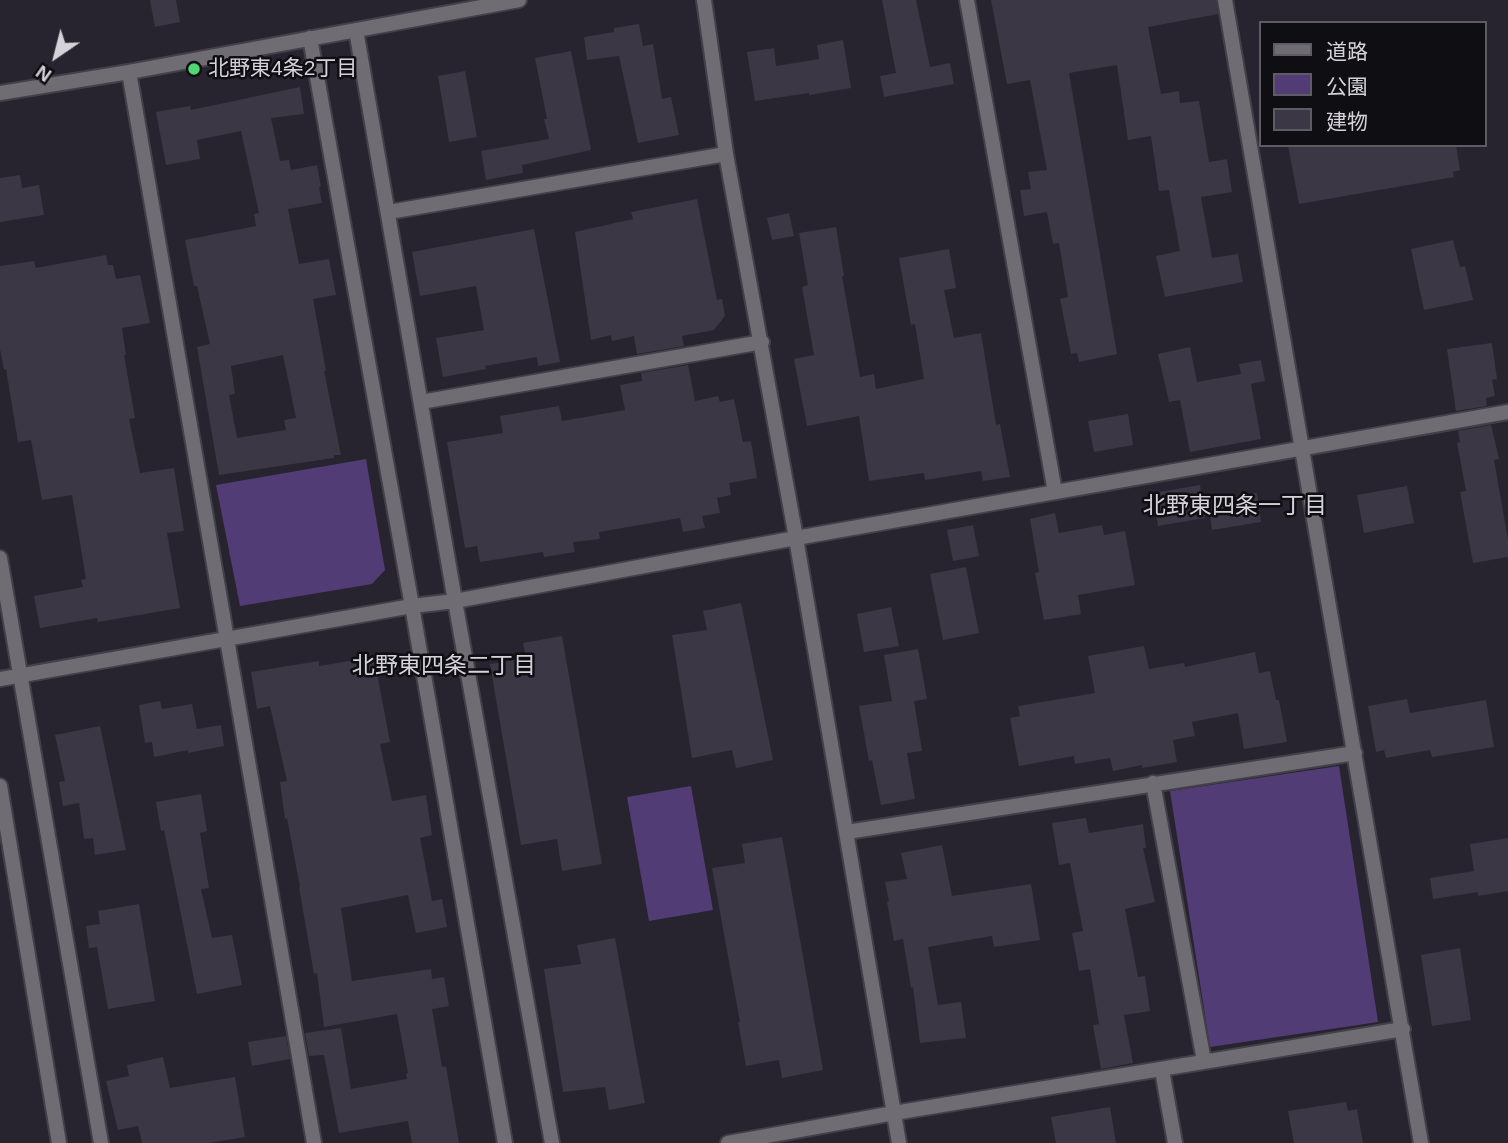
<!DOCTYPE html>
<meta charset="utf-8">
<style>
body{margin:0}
#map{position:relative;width:1508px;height:1143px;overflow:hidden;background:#27242f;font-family:Helvetica,"Noto Sans JP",sans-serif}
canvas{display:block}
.legend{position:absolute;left:1259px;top:21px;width:228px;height:126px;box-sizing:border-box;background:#0f0e13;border:2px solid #5e5c63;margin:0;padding:9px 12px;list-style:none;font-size:21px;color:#d5d2da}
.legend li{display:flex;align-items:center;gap:14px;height:35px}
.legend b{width:35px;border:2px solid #5e5c63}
.north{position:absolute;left:21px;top:21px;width:70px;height:70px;-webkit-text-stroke:5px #0f0e13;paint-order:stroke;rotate:215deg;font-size:19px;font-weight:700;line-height:28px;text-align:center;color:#d5d2da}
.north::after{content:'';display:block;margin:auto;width:24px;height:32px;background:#d5d2da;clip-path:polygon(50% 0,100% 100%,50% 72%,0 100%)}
</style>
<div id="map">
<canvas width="1508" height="1143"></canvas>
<ul class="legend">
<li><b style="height:9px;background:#6f6d73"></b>道路</li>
<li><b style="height:19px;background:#513c75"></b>公園</li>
<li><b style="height:19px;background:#3b3744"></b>建物</li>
</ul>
<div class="north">N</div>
</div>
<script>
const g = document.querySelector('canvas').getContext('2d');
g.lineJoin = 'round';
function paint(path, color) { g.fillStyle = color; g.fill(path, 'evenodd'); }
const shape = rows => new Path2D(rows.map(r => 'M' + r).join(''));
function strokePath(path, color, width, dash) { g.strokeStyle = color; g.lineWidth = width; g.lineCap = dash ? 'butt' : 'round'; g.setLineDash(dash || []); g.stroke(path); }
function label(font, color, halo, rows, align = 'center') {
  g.font = font + ' Helvetica,"Noto Sans JP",sans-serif'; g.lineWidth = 5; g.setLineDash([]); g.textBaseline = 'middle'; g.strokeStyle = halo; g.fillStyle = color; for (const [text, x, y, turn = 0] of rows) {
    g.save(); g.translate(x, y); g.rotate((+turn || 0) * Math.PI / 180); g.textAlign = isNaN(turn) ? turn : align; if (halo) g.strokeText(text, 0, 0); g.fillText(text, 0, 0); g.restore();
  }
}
paint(shape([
 [366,459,385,570,372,584,240,606,216,485],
 [1339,766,1378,1022,1210,1047,1170,791],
 [691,786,713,910,649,921,627,797]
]), '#513c75');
paint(shape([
 [150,0,176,0,180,22,155,27],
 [882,0,916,0,930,67,950,63,954,84,884,97,880,76,896,73],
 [991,0,1216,0,1218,14,1148,27,1161,94,1179,91,1180,103,1199,101,1209,162,1227,159,1232,192,1201,197,1212,258,1238,254,1243,282,1165,297,1156,256,1180,251,1169,190,1159,191,1151,136,1128,140,1117,65,1069,73,1117,354,1079,362,1077,353,1071,354,1060,299,1068,297,1059,243,1053,244,1047,212,1024,216,1020,190,1031,189,1028,172,1047,170,1030,80,1007,84],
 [639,24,643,46,653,44,662,99,671,97,679,135,638,143,619,56,587,60,584,37,614,32,614,28],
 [843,40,851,88,809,95,809,93,755,101,747,52,774,48,776,66,819,59,817,45],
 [571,51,591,150,522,165,523,173,486,180,481,151,549,139,544,119,547,119,535,58],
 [465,71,477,137,449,142,438,76],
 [300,87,304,114,271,118,280,161,289,160,291,170,317,165,321,187,319,187,322,203,288,209,299,264,329,259,336,295,313,299,326,371,324,371,341,455,334,455,334,458,219,475,197,347,210,344,197,286,194,286,185,240,256,226,254,214,259,213,241,131,197,140,200,159,166,165,156,112,190,106,191,110],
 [283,355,296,418,284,420,286,430,237,438,229,395,235,394,231,366],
 [1288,145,1456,145,1460,170,1453,172,1454,177,1299,204],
 [20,175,22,188,39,185,44,215,0,222,0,178],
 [697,199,717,300,722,299,725,316,714,330,682,336,684,346,637,354,634,336,612,341,611,335,591,340,575,232,633,219,631,212],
 [789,213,794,236,772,240,767,218],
 [836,227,844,276,842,276,860,377,874,374,876,389,924,379,915,324,911,325,899,258,949,249,956,288,944,290,954,338,981,333,996,425,1000,424,1010,477,983,481,981,471,925,480,924,473,869,481,859,416,807,426,794,359,814,355,802,287,808,285,799,233],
 [534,229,560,362,538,366,537,357,485,366,486,369,443,377,436,338,484,330,476,286,420,296,412,252],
 [1453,240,1460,267,1465,266,1473,300,1424,310,1411,249],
 [106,255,108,265,113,265,116,279,140,275,150,323,122,328,126,355,124,355,135,418,129,419,140,473,174,468,184,531,167,533,180,608,98,622,97,618,40,628,34,596,83,587,81,580,86,579,72,495,42,500,31,440,18,442,6,369,4,370,0,349,0,266,34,261,36,268],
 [1492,343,1497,379,1492,380,1495,396,1486,398,1487,406,1456,411,1447,349],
 [1190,347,1197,382,1241,374,1239,364,1261,360,1265,381,1251,384,1261,439,1190,452,1180,400,1169,402,1158,354],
 [688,365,695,401,718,396,720,402,734,399,743,442,751,441,757,478,729,483,731,495,717,498,720,513,702,516,705,528,683,532,680,518,599,532,600,539,573,542,575,552,544,557,543,552,480,562,477,546,465,548,447,442,503,433,500,416,559,406,562,421,625,410,620,385,642,381,641,373],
 [1128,414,1133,445,1094,452,1088,421],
 [1491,425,1499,459,1494,460,1508,539,1508,557,1473,563,1460,492,1466,491,1457,443,1460,442,1458,431],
 [1200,485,1205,518,1158,526,1153,493],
 [1407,486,1414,523,1364,533,1357,495],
 [1257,493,1261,522,1212,530,1208,500],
 [1055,513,1059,533,1102,525,1104,535,1125,531,1135,585,1078,595,1081,614,1044,620,1035,573,1039,572,1030,519],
 [973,525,979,556,953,561,947,530],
 [966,567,979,633,943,640,930,574],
 [741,603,773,760,736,768,732,750,692,758,672,635,707,630,703,611],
 [891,607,899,646,864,652,857,614],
 [562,636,602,864,562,871,557,839,521,845,490,664,526,658,523,643],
 [1144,646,1149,669,1184,663,1185,667,1255,652,1259,673,1270,671,1276,700,1279,700,1287,742,1244,749,1238,713,1192,722,1195,736,1173,740,1177,762,1142,768,1142,765,1113,771,1110,758,1075,764,1074,756,1019,766,1010,718,1020,716,1018,706,1095,693,1088,656],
 [918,649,927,699,914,701,922,751,907,753,915,799,881,805,872,760,869,761,859,706,892,701,884,655],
 [374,657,390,742,380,744,392,801,426,795,432,835,420,838,432,901,442,899,447,927,416,933,408,895,341,908,352,981,431,969,432,979,444,977,449,1006,432,1009,442,1067,446,1066,459,1143,412,1143,408,1121,339,1133,324,1055,309,1056,305,1033,341,1028,351,1089,407,1079,406,1074,408,1073,397,1014,324,1027,317,973,314,974,299,887,300,887,287,818,285,819,280,782,287,781,270,706,257,709,251,672,319,661,319,666],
 [1407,699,1410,713,1486,700,1494,747,1432,757,1430,750,1386,758,1384,750,1376,752,1368,706],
 [160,701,162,709,192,704,197,729,221,725,224,746,188,753,188,750,154,757,152,742,145,743,139,705],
 [100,726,126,850,95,855,93,838,84,839,79,803,63,806,59,782,65,781,55,735],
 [201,794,207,831,200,833,209,888,201,889,212,938,232,935,242,985,197,994,164,830,161,831,156,802],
 [1086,818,1089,833,1143,824,1146,848,1143,848,1155,902,1125,909,1138,977,1145,976,1150,1011,1124,1015,1133,1063,1101,1069,1093,1025,1099,1024,1090,969,1079,971,1072,933,1083,931,1070,863,1059,865,1052,823],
 [782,837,823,1070,782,1078,779,1060,746,1066,738,1022,740,1022,712,868,745,863,742,844],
 [1508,838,1508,891,1478,896,1478,892,1433,899,1430,878,1474,871,1470,844],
 [942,845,952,896,1031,884,1040,940,994,947,992,936,928,947,938,1005,961,1002,966,1038,920,1043,913,987,911,988,903,939,894,941,887,902,889,901,885,882,907,879,901,853],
 [139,904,155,1001,108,1009,97,947,89,948,86,926,100,924,98,911],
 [615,938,645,1103,609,1110,605,1087,563,1092,544,969,581,964,577,945],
 [1460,948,1471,1020,1432,1026,1421,955],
 [286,1036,290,1059,252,1066,248,1042],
 [163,1057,170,1088,235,1077,245,1137,209,1143,142,1143,138,1126,118,1130,106,1081,129,1076,127,1065],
 [1346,1102,1348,1111,1357,1109,1363,1143,1294,1143,1288,1111],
 [1110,1107,1116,1143,1056,1143,1051,1117]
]), '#3b3744');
const street = shape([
 [704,0,726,154,796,538,899,1143],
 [967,0,1055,492],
 [1225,0,1421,1143],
 [356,30,455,601,552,1143],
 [310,38,412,606,505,1143],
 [129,72,314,1143],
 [0,93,129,72,519,0],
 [389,212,726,154],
 [421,402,762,342],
 [0,558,101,1143],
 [0,679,412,606,455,601,796,538,1508,412],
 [1153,783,1204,1061],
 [0,786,59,1143],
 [847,832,1355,753],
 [1162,1070,1175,1143],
 [728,1143,894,1113,1403,1029]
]);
strokePath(street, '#43404a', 18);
strokePath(street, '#6f6d73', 14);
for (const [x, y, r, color] of [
 [194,69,7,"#4fd675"]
]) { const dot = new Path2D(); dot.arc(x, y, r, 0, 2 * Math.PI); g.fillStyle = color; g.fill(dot); strokePath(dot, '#0f0e13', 2.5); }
label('21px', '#d5d2da', '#0f0e13', [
 ["北野東4条2丁目",208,69]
], 'left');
label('23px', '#d5d2da', '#0f0e13', [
 ["北野東四条一丁目",1235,507],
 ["北野東四条二丁目",444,667]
]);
</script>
